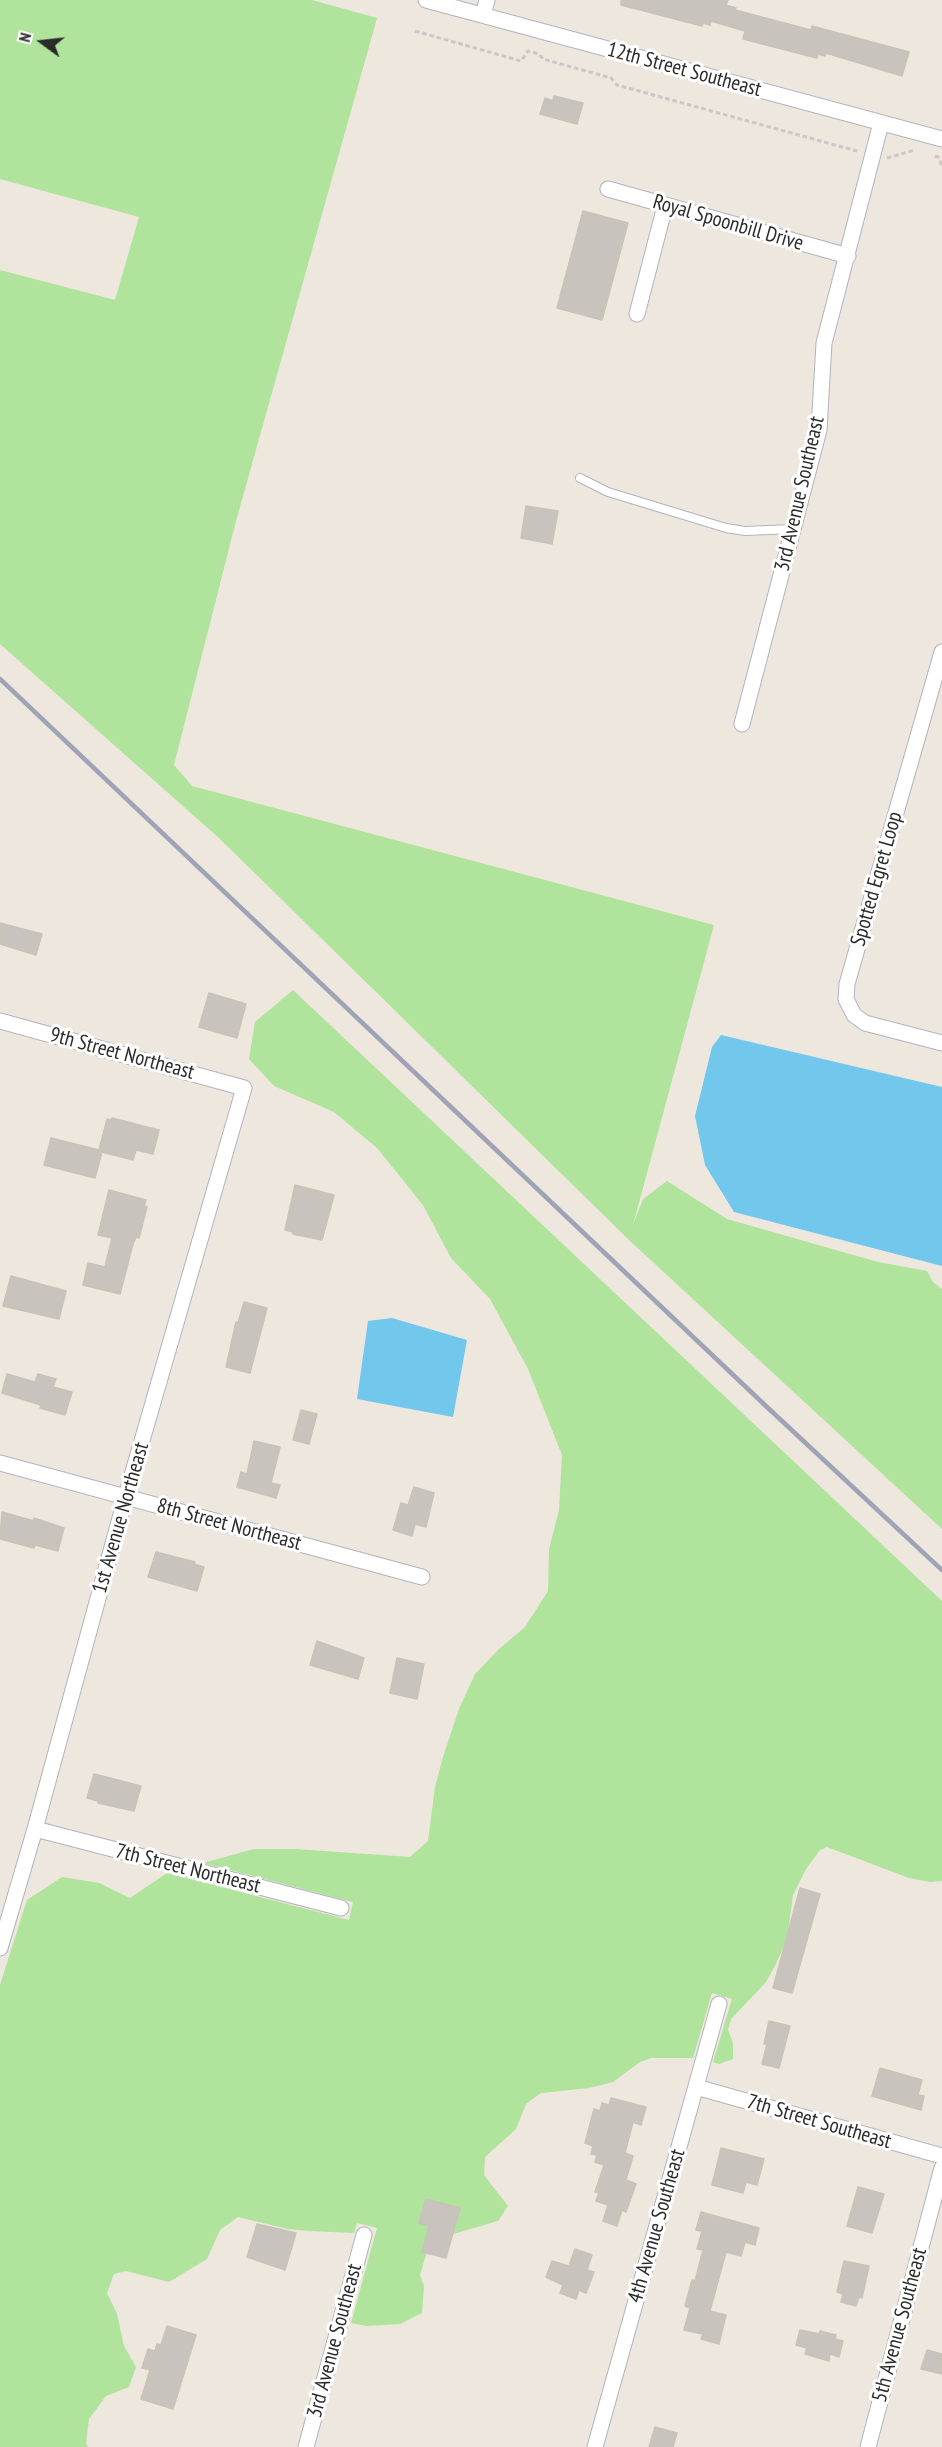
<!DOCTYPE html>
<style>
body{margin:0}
#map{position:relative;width:942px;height:2447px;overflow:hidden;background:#ede7de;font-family:"PT Sans Narrow",sans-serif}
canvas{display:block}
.north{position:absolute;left:12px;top:12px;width:60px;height:60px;-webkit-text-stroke:4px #fff;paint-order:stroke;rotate:285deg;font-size:16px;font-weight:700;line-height:24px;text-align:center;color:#2b2b2b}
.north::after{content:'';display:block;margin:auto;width:21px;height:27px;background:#2b2b2b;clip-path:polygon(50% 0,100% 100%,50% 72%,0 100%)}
</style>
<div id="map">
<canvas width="942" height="2447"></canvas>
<div class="north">N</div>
</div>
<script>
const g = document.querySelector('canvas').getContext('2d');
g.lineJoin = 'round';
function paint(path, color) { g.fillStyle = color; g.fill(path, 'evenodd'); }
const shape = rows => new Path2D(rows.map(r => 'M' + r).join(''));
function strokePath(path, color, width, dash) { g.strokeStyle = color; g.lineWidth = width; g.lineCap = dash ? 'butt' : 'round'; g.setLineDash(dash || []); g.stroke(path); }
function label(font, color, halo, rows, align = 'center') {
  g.font = font + ' "PT Sans Narrow",sans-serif'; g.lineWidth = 6; g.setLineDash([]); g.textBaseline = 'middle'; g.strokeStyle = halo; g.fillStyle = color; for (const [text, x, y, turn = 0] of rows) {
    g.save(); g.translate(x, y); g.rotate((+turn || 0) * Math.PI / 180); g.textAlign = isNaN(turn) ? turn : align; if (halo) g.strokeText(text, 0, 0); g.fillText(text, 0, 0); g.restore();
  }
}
paint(shape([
 [0,0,312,0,377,18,236,521,174,765,192,786,714,925,633,1225,643,1199,667,1181,727,1219,878,1262,927,1271,933,1282,942,1289,942,1529,629,1240,219,838,0,644,0,270,115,300,139,217,0,179],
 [293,990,942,1601,942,1881,930,1882,909,1878,827,1847,820,1850,806,1869,793,1895,787,1939,775,1966,766,1982,731,2019,728,2030,733,2043,733,2059,719,2064,713,2062,732,1999,712,1993,693,2058,651,2058,640,2062,613,2082,589,2088,541,2093,526,2104,516,2129,485,2157,484,2175,508,2206,498,2221,443,2237,428,2248,420,2275,424,2286,422,2313,400,2324,366,2326,351,2323,377,2228,357,2223,354,2233,309,2231,288,2229,238,2217,220,2230,207,2259,169,2282,126,2271,114,2274,107,2293,117,2314,124,2346,136,2367,129,2387,106,2396,89,2419,86,2443,88,2447,0,2447,0,1985,27,1900,62,1877,99,1883,130,1898,167,1873,349,1920,353,1902,203,1863,254,1849,296,1849,410,1857,428,1841,435,1787,443,1757,459,1709,475,1674,499,1649,525,1627,548,1591,549,1549,559,1510,562,1455,528,1369,490,1299,451,1258,423,1205,377,1148,334,1112,274,1086,249,1059,255,1022]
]), '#b0e39b');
paint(shape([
 [721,1035,942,1087,942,1266,734,1212,705,1165,695,1116,712,1047],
 [392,1318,467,1340,453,1417,357,1399,368,1321]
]), '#72c7ed');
const building = shape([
 [621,0,728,0,726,5,736,8,735,10,811,30,812,26,909,52,902,76,826,53,825,56,818,54,817,58,743,39,745,31,711,21,710,25,703,23,702,26,621,5,621,0],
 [554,96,583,103,577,124,540,114,545,98,553,101,554,96],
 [583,211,628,223,602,320,557,308,583,211],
 [526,506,558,511,552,544,521,538,526,506],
 [0,923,42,934,36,955,0,944,0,923],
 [209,993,246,1004,237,1038,199,1027,209,993],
 [112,1118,159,1130,153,1154,136,1150,133,1160,102,1152,95,1178,44,1165,51,1138,99,1150,107,1119,111,1120,112,1118],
 [295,1185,334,1195,322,1240,293,1234,293,1232,285,1230,295,1185],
 [109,1190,146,1200,144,1206,147,1207,139,1238,136,1237,133,1244,120,1294,83,1285,88,1263,105,1267,112,1238,98,1235,109,1190],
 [11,1276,66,1291,59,1319,3,1306,11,1276],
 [244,1302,267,1308,250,1373,226,1367,236,1322,238,1323,244,1302],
 [7,1374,35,1382,38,1374,56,1379,53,1387,72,1392,65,1415,40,1408,41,1405,2,1393,7,1374],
 [301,1410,317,1414,309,1444,293,1440,301,1410],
 [254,1441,280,1447,271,1483,280,1485,276,1498,237,1487,241,1472,247,1474,254,1441],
 [414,1487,434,1493,426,1527,415,1524,412,1536,393,1530,401,1503,408,1505,414,1487],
 [2,1512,34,1521,34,1518,64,1528,58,1551,35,1545,34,1548,0,1539,2,1512],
 [156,1552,195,1562,194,1564,204,1567,197,1591,148,1577,156,1552],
 [317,1641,364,1658,358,1679,310,1665,317,1641],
 [397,1658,424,1664,417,1699,390,1693,397,1658],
 [94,1774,141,1786,134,1811,98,1803,98,1801,87,1798,94,1774],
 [800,1888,820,1894,792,1993,773,1988,800,1888],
 [769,2021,790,2026,779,2068,762,2064,767,2044,764,2044,769,2021],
 [880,2068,922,2080,918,2095,924,2096,921,2110,872,2096,880,2068],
 [611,2098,646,2107,641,2125,633,2122,625,2153,633,2156,626,2180,636,2184,626,2212,622,2210,617,2226,603,2221,608,2205,596,2201,599,2193,595,2192,604,2165,595,2162,597,2155,591,2154,593,2146,585,2143,594,2109,600,2111,602,2103,609,2105,611,2098],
 [721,2148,764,2159,757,2185,746,2182,743,2193,712,2185,721,2148],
 [858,2187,884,2194,872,2233,847,2226,858,2187],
 [426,2199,460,2208,446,2258,422,2252,429,2226,419,2223,426,2199],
 [701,2212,759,2228,755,2245,745,2242,741,2256,726,2252,710,2311,726,2315,719,2344,701,2339,703,2334,684,2330,690,2308,685,2306,692,2280,695,2281,703,2250,697,2249,702,2231,696,2230,701,2212],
 [257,2224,296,2233,285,2270,247,2257,257,2224],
 [575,2249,592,2255,587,2270,594,2272,586,2293,579,2290,576,2299,560,2293,563,2285,546,2277,552,2261,569,2266,575,2249],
 [844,2261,869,2266,862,2298,859,2297,856,2306,841,2302,843,2294,837,2292,844,2261],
 [167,2326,196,2335,173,2409,141,2399,150,2370,142,2368,148,2349,155,2351,157,2344,161,2345,167,2326],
 [800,2330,819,2334,820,2331,836,2335,835,2339,843,2341,839,2357,830,2354,829,2361,805,2354,807,2348,796,2345,800,2330],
 [927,2350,942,2354,942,2374,921,2369,927,2350],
 [655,2427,677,2433,673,2447,649,2447,655,2427]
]);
paint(building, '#c8c4bd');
strokePath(building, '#c8c3b7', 1.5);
const lane = shape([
 [580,478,608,492,726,528,745,531,793,529]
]);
const street = shape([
 [426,0,942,139],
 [483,15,487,0],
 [608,189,848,256],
 [637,314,665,206],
 [942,652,847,984,846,999,854,1015,865,1023,942,1043],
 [742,724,819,430,824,343,881,123],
 [0,1021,244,1088,126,1496,35,1829,0,1948],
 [0,1463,422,1577],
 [35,1829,341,1908],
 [696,2087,942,2156],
 [306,2447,364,2235],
 [595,2447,719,2004],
 [868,2447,942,2168]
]);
strokePath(lane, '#b1b3bf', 10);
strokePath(street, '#b1b3bf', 17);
strokePath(shape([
 [415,31,521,61,528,51,539,54,543,59,611,78,617,85,857,151],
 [935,156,938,157,942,166],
 [887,158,915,150]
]), '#c8c8c8', 3, [4.5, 3]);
strokePath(lane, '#fff', 8);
strokePath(street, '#fff', 15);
strokePath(shape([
 [0,679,768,1408,942,1570]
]), '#a0a2b5', 4.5);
label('21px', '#2b2b2b', '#fff', [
 ["12th Street Southeast",684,70,15],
 ["Royal Spoonbill Drive",728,223,16],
 ["3rd Avenue Southeast",800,494,-77],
 ["Spotted Egret Loop",877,879,-74],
 ["9th Street Northeast",122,1054,15],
 ["1st Avenue Northeast",121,1518,-74],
 ["8th Street Northeast",229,1525,15],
 ["7th Street Northeast",188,1869,14],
 ["7th Street Southeast",819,2122,16],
 ["4th Avenue Southeast",657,2226,-74],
 ["5th Avenue Southeast",900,2325,-75],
 ["3rd Avenue Southeast",335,2341,-75]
]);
</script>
